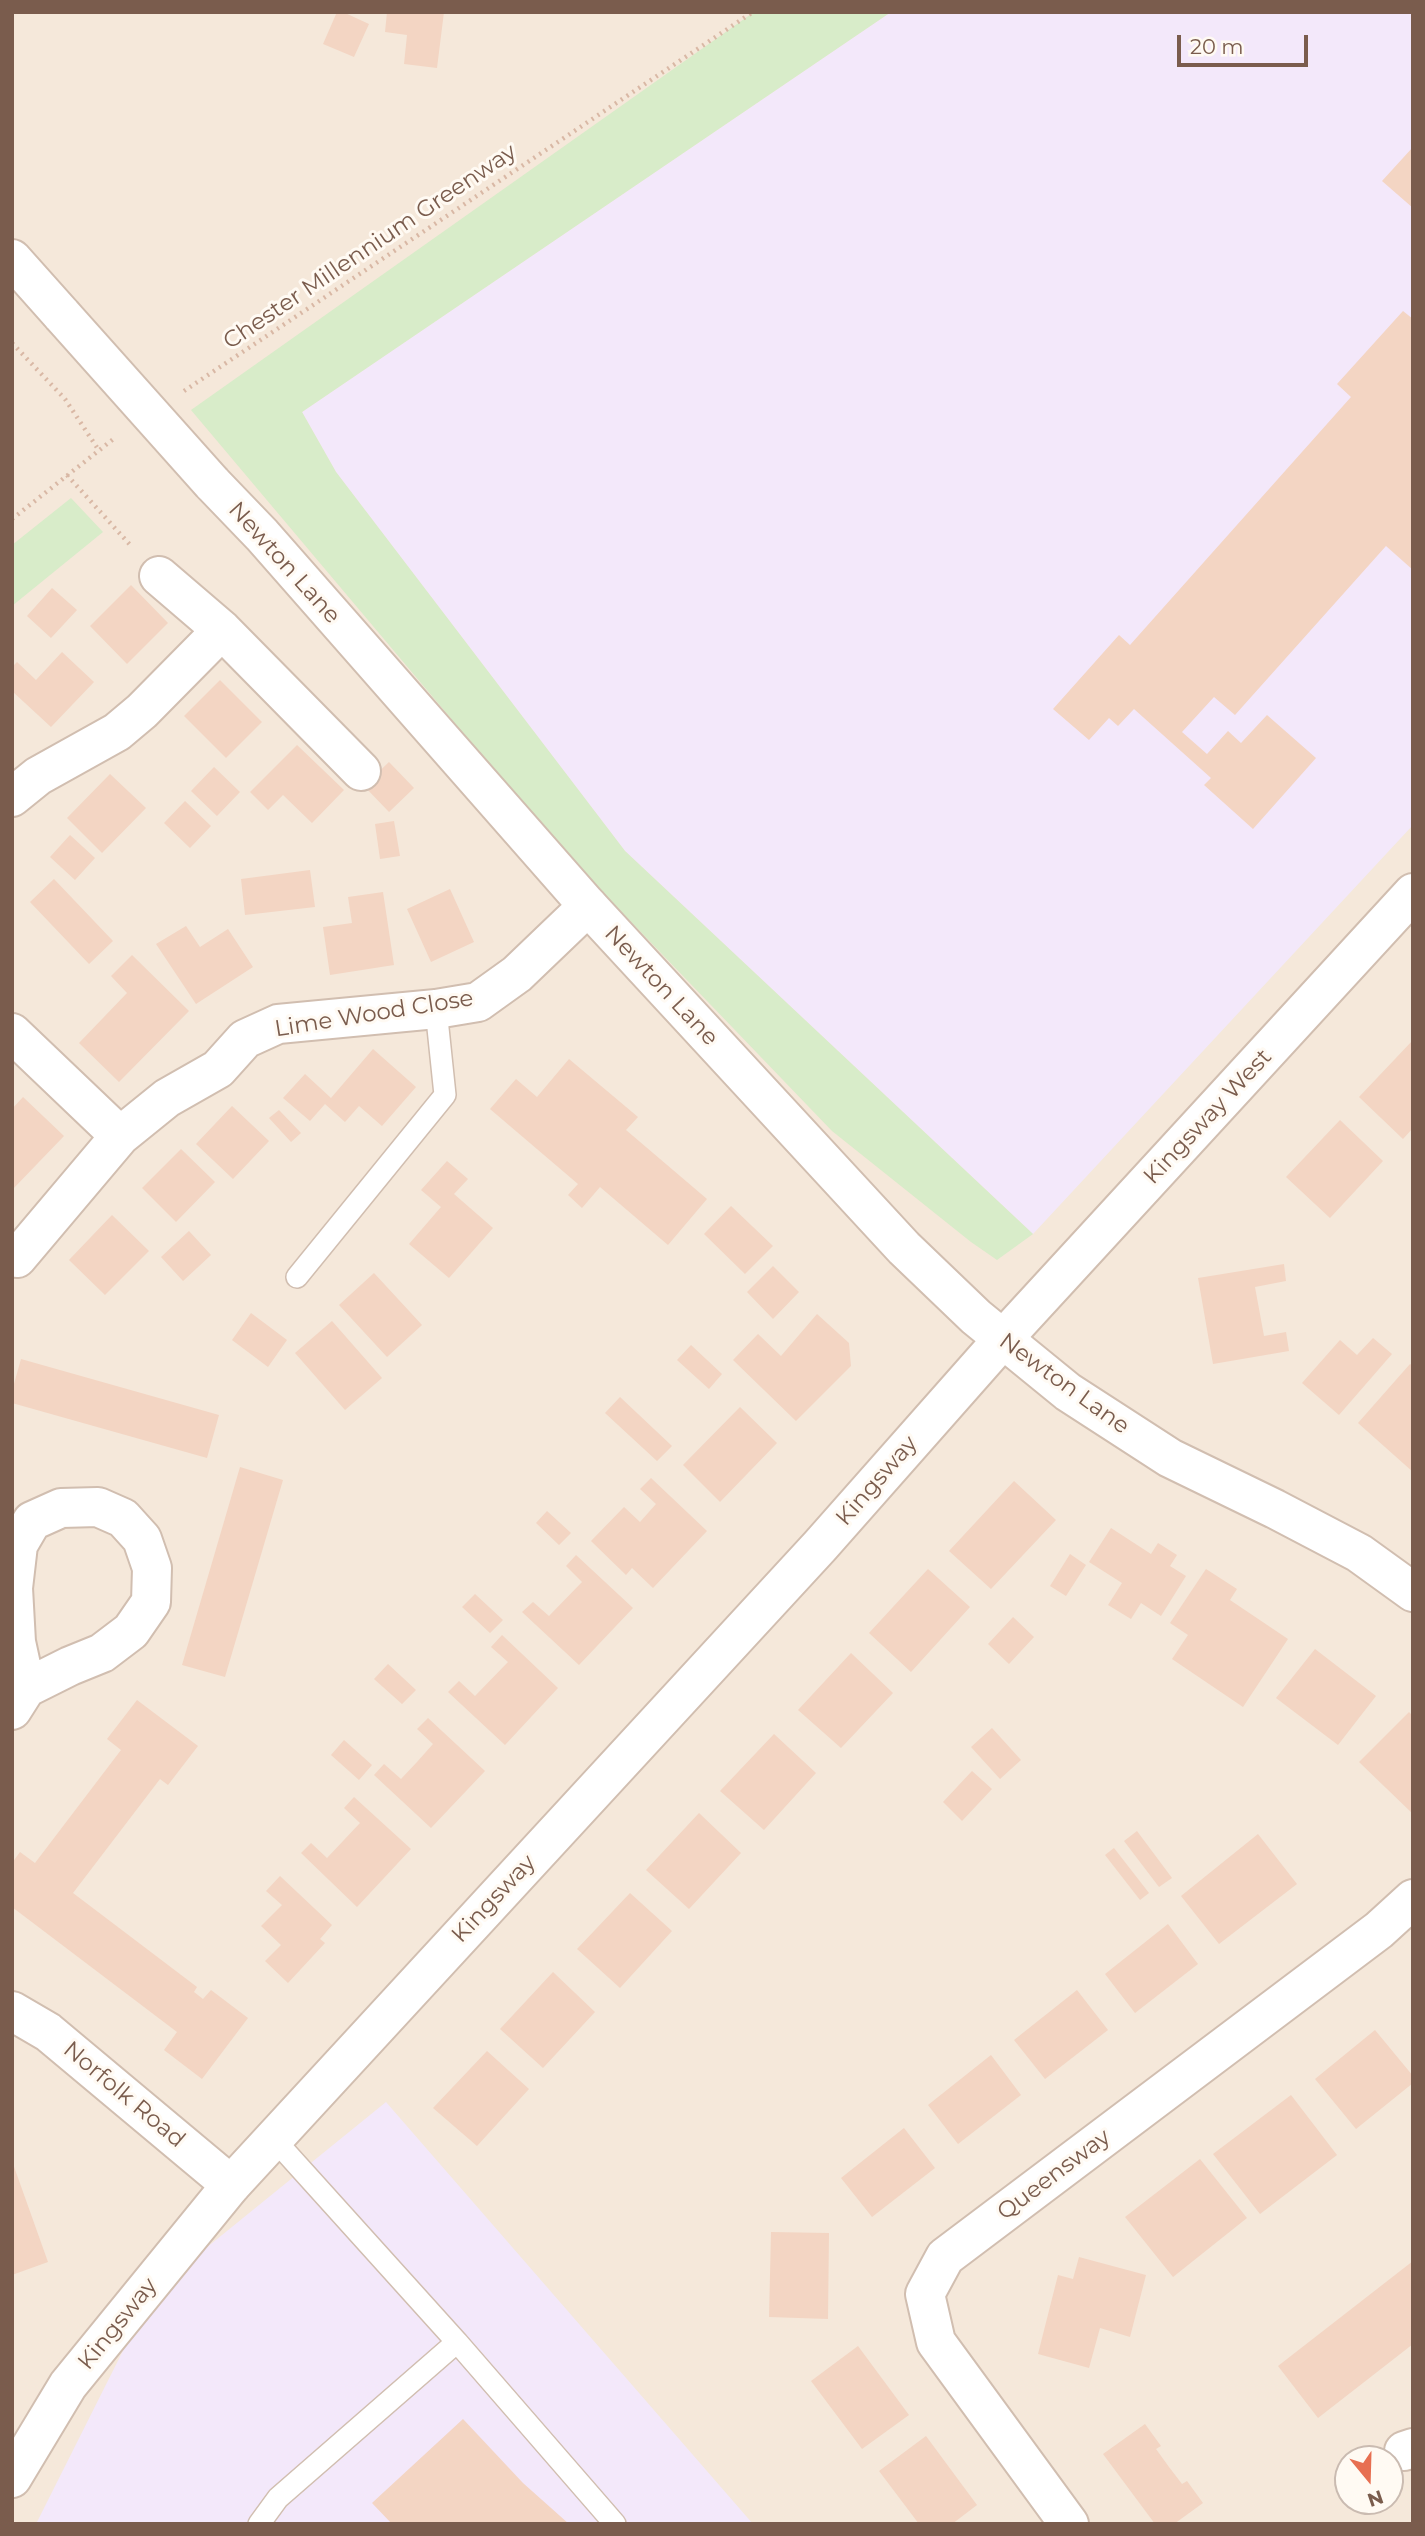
<!DOCTYPE html>
<style>
body{margin:0}
#map{position:relative;width:1425px;height:2536px;overflow:hidden;background:#fdf6ec;font-family:Montserrat,sans-serif}
canvas{display:block}
.frame{position:absolute;inset:0;border:14px solid #7a5c4d;pointer-events:none}
.north{position:absolute;left:1334px;top:2445px;width:70px;height:70px;box-sizing:border-box;background:#fffaf3;border:2px solid #cabbb1;border-radius:50%;rotate:161deg;font-size:19px;font-weight:700;line-height:28px;text-align:center;color:#7a5c4d}
.north::after{content:'';display:block;margin:auto;width:24px;height:32px;background:#e76f51;clip-path:polygon(50% 0,100% 100%,50% 72%,0 100%)}
.scale{position:absolute;left:1177px;top:35px;width:131px;height:32px;box-sizing:border-box;border:4px solid #7a5c4d;border-top:0;padding-left:9px;font-size:21px;line-height:24px;white-space:nowrap;color:#7a5c4d;-webkit-text-stroke:5px #fffaf3;paint-order:stroke}
</style>
<div id="map">
<canvas width="1425" height="2536"></canvas>
<div class="frame"></div>
<div class="north">N</div>
<div class="scale">20 m</div>
</div>
<script>
const g = document.querySelector('canvas').getContext('2d');
g.lineJoin = 'round';
function paint(path, color) { g.fillStyle = color; g.fill(path, 'evenodd'); }
const shape = rows => new Path2D(rows.map(r => 'M' + r).join(''));
function strokePath(path, color, width, dash) { g.strokeStyle = color; g.lineWidth = width; g.lineCap = dash ? 'butt' : 'round'; g.setLineDash(dash || []); g.stroke(path); }
function label(font, color, halo, rows, align = 'center') {
  g.font = font + ' Montserrat,sans-serif'; g.lineWidth = 6; g.setLineDash([]); g.textBaseline = 'middle'; g.strokeStyle = halo; g.fillStyle = color; for (const [text, x, y, turn = 0] of rows) {
    g.save(); g.translate(x, y); g.rotate((+turn || 0) * Math.PI / 180); g.textAlign = isNaN(turn) ? turn : align; if (halo) g.strokeText(text, 0, 0); g.fillText(text, 0, 0); g.restore();
  }
}
paint(shape([
 [12,12,1413,12,1413,2524,12,2524],
 [1348,2459,1390,2459,1390,2501,1348,2501]
]), '#f5e8da');
paint(shape([
 [891,12,1413,12,1413,825,1033,1234,625,851,336,472,302,412],
 [386,2102,753,2524,36,2524,153,2291]
]), '#f3e8fa');
paint(shape([
 [754,12,891,12,302,412,336,472,625,851,1033,1234,997,1260,971,1242,832,1131,560,848,191,410],
 [71,498,103,532,12,606,12,545]
]), '#d8ecc9');
paint(shape([
 [337,12,343,12,369,24,354,57,323,44],
 [387,12,444,12,437,68,404,64,407,35,385,32],
 [1413,147,1413,208,1382,181],
 [1403,311,1413,319,1413,570,1386,546,1235,715,1214,697,1182,732,1207,754,1228,731,1241,743,1267,715,1316,758,1253,829,1204,785,1211,778,1134,709,1118,726,1109,718,1089,740,1053,709,1119,635,1130,645,1351,397,1337,384],
 [131,585,168,623,127,664,90,626],
 [52,588,77,610,51,638,27,616],
 [62,652,94,682,51,727,12,691,12,667,17,662,36,680],
 [220,680,262,722,226,758,184,716],
 [297,745,344,790,312,823,283,795,268,810,250,792],
 [389,762,414,788,389,812,364,786],
 [214,767,240,792,217,816,191,791],
 [110,774,146,808,102,853,67,818],
 [185,801,211,826,190,848,164,823],
 [394,821,400,856,380,859,375,824],
 [70,835,95,858,75,880,50,857],
 [310,870,315,907,245,915,241,879],
 [54,879,113,941,89,964,30,902],
 [450,889,474,942,431,962,407,909],
 [383,892,394,965,330,975,323,927,352,923,348,897],
 [186,926,200,947,228,929,253,967,196,1004,156,944],
 [132,955,189,1011,119,1082,79,1043,127,993,111,976],
 [1413,1040,1413,1128,1403,1139,1359,1097],
 [373,1049,416,1087,382,1126,359,1106,345,1122,325,1104,310,1121,283,1098,305,1074,331,1098],
 [569,1059,638,1117,626,1130,707,1199,668,1245,600,1187,582,1208,568,1195,578,1184,490,1109,516,1079,537,1097],
 [23,1097,64,1136,12,1190,12,1109],
 [232,1106,269,1141,233,1179,196,1144],
 [279,1110,301,1133,291,1142,269,1118],
 [1340,1120,1383,1161,1330,1218,1286,1177],
 [181,1149,215,1182,176,1222,142,1188],
 [447,1161,468,1179,454,1194,493,1228,449,1278,409,1244,441,1207,421,1190],
 [731,1206,773,1246,745,1274,704,1234],
 [112,1215,149,1251,105,1295,69,1260],
 [189,1231,211,1255,183,1281,161,1257],
 [1284,1264,1286,1281,1255,1287,1264,1336,1286,1332,1289,1351,1213,1364,1198,1278],
 [773,1266,799,1292,773,1319,747,1292],
 [374,1273,422,1325,387,1357,339,1305],
 [251,1313,287,1340,268,1367,232,1340],
 [817,1314,849,1343,851,1366,796,1421,733,1360,758,1334,781,1356],
 [332,1321,382,1378,345,1410,295,1353],
 [1373,1338,1392,1354,1339,1415,1302,1383,1340,1340,1357,1355],
 [691,1345,722,1374,709,1389,677,1360],
 [21,1359,219,1415,207,1458,12,1403,12,1391],
 [1410,1364,1413,1366,1413,1472,1358,1423],
 [620,1397,672,1446,657,1461,605,1413],
 [740,1407,777,1443,720,1502,683,1465],
 [240,1467,283,1480,225,1677,182,1665],
 [651,1478,707,1531,653,1588,632,1568,626,1575,591,1541,624,1507,640,1522,656,1504,640,1489],
 [1014,1481,1056,1520,991,1589,949,1551],
 [547,1511,571,1533,559,1545,536,1523],
 [1111,1528,1151,1554,1158,1543,1177,1555,1170,1566,1186,1576,1161,1616,1141,1603,1131,1619,1108,1605,1122,1583,1089,1562],
 [1070,1554,1086,1565,1066,1596,1050,1586],
 [576,1555,633,1608,579,1665,522,1612,533,1602,549,1616,582,1582,566,1566],
 [928,1569,970,1607,911,1672,869,1633],
 [1206,1569,1237,1589,1230,1600,1288,1639,1243,1707,1172,1659,1188,1635,1170,1623],
 [475,1594,503,1620,490,1633,462,1607],
 [1013,1617,1034,1637,1009,1664,988,1644],
 [502,1635,558,1688,505,1745,448,1692,459,1681,475,1696,508,1662,491,1647],
 [1315,1649,1376,1696,1338,1745,1276,1698],
 [851,1653,893,1693,841,1748,798,1710],
 [388,1664,416,1690,402,1704,374,1679],
 [137,1700,198,1746,168,1785,160,1779,73,1893,197,1987,194,1992,203,1999,211,1990,248,2018,202,2079,164,2050,177,2032,12,1907,12,1863,20,1852,35,1863,121,1750,107,1739],
 [1409,1712,1413,1716,1413,1814,1359,1762],
 [428,1718,485,1771,431,1828,374,1775,384,1764,401,1779,417,1762,433,1744,417,1729],
 [992,1728,1021,1760,1000,1779,971,1747],
 [774,1734,816,1773,764,1830,720,1791],
 [344,1740,372,1765,359,1780,331,1755],
 [972,1771,992,1789,962,1821,943,1802],
 [354,1797,411,1849,357,1907,301,1853,311,1843,327,1858,360,1823,344,1808],
 [699,1813,741,1853,689,1909,646,1870],
 [1137,1831,1172,1878,1159,1887,1124,1841],
 [1258,1834,1297,1884,1219,1944,1181,1896],
 [1114,1848,1149,1893,1140,1900,1105,1855],
 [280,1876,332,1925,320,1939,325,1943,288,1983,265,1961,281,1945,261,1926,282,1905,266,1891],
 [630,1893,672,1931,620,1988,577,1949],
 [1168,1924,1198,1964,1135,2013,1105,1974],
 [553,1972,595,2012,543,2068,500,2029],
 [1077,1990,1108,2030,1045,2079,1014,2040],
 [1375,2030,1413,2076,1413,2083,1356,2129,1315,2079],
 [487,2051,529,2089,477,2146,433,2108],
 [991,2055,1021,2095,958,2144,928,2105],
 [1291,2095,1337,2155,1260,2214,1213,2154],
 [904,2128,935,2168,872,2217,841,2178],
 [1200,2159,1247,2218,1173,2277,1125,2217],
 [12,2161,48,2262,12,2275],
 [771,2232,829,2233,828,2319,769,2317],
 [1079,2257,1146,2275,1130,2337,1100,2328,1089,2368,1038,2354,1058,2275,1073,2279],
 [1413,2261,1413,2344,1318,2418,1278,2366],
 [858,2346,909,2415,862,2449,811,2381],
 [463,2419,523,2483,569,2524,392,2524,372,2503],
 [1145,2424,1161,2446,1156,2449,1169,2467,1182,2484,1187,2481,1203,2503,1174,2524,1155,2524,1103,2454],
 [926,2436,977,2505,952,2524,919,2524,879,2471]
]), '#f3d5c3');
const service = shape([
 [297,1277,445,1095,436,1009],
 [457,2342,615,2524],
 [259,2524,278,2498,457,2342,273,2138]
]);
const minor = shape([
 [159,576,222,630,361,771],
 [12,797,38,776,117,732,142,711,222,630],
 [12,1033,120,1136],
 [17,1258,120,1136,167,1098,218,1069,245,1039,278,1024,436,1009,478,1002,517,974,588,906],
 [1002,1340,1413,893],
 [12,1710,26,1688,70,1666,102,1653,131,1631,151,1602,152,1568,142,1539,123,1518,98,1507,61,1508,32,1521,18,1545,13,1588,16,1642,26,1688],
 [12,2011,48,2032,231,2185],
 [1404,2451,1413,2448],
 [1069,2524,936,2342,925,2294,945,2257,1379,1930,1413,1899]
]);
const tertiary = shape([
 [12,259,62,315],
 [212,483,262,535,588,906,904,1248,976,1317,1068,1392,1170,1458,1275,1509,1359,1553,1413,1592],
 [12,2478,68,2385,231,2185,820,1546,1002,1340]
]);
strokePath(service, '#d1beb0', 24);
strokePath(minor, '#d1beb0', 42);
strokePath(tertiary, '#d1beb0', 42);
strokePath(shape([
 [12,343,65,399,98,449],
 [184,391,753,12],
 [67,475,132,547],
 [12,519,116,437]
]), '#d9b8a5', 4.5, [2, 5]);
strokePath(service, '#fff', 21);
strokePath(minor, '#fff', 38);
strokePath(tertiary, '#fff', 38);
const tertiaryBridge = shape([
 [62,315,212,483]
]);
strokePath(tertiaryBridge, '#d1beb0', 42, []);
strokePath(tertiaryBridge, '#fff', 38);
label('23px', '#7a5c4d', '#fffaf3', [
 ["Chester Millennium Greenway",370,247,-34],
 ["Newton Lane",284,563,48],
 ["Newton Lane",661,986,47],
 ["Lime Wood Close",374,1014,-9],
 ["Kingsway West",1208,1117,-47],
 ["Newton Lane",1064,1384,36],
 ["Kingsway",877,1481,-49],
 ["Kingsway",494,1899,-47],
 ["Norfolk Road",124,2095,40],
 ["Queensway",1054,2175,-37],
 ["Kingsway",118,2324,-51]
]);
</script>
